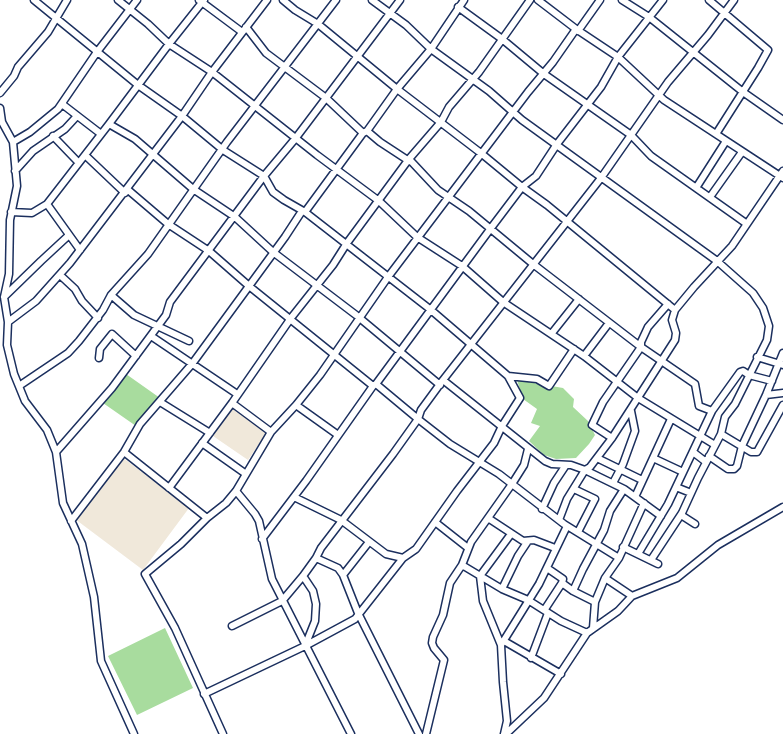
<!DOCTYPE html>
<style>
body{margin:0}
canvas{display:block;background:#fff}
</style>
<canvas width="783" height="734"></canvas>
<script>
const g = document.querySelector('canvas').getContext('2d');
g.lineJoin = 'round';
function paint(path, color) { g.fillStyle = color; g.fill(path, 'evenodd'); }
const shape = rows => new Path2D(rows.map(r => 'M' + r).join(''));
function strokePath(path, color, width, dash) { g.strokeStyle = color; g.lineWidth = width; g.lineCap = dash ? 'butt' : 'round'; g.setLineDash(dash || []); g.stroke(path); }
paint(shape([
 [232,408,267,432,248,460,213,436],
 [122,457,189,508,143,570,75,519]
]), '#f0e8da');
paint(shape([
 [126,374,160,398,136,426,103,403],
 [517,380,563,388,574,399,573,407,588,421,595,435,589,444,576,458,556,459,544,455,529,441,540,426,531,423,537,409,523,399],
 [165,628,193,688,137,715,108,656]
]), '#a8dc9e');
const minor = shape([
 [34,0,138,85,182,116,223,150,264,176,273,192,284,200,305,212,431,310,508,376,520,398,502,426,494,443,457,491,416,549,403,558,355,619,305,646,204,694],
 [118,0,148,24,169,44,212,72,317,155,379,201,417,237,462,266,503,302,584,356,638,398,715,445],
 [199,0,242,32],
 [283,0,295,10,318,24,397,89,482,154,522,187,547,205,675,310],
 [372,0,406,25,431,49,489,91,522,120,717,261,753,293,763,308,769,326,767,340,735,404,725,417,721,434,698,478,682,513,651,560],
 [538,0,576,29,618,57,664,100,783,178],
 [622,0,649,17,743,92,783,120],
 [709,0,768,50,758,68,716,134],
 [458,7,502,39,544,74,631,135,651,156,747,224],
 [246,27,266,53,326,98,363,133],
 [578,31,600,0],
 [0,93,14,76,18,67,48,32,67,0],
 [62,104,101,134],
 [0,108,2,122,13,142,17,186,10,220,9,274,4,297,8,322,7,345,14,374,25,401,47,430,56,452,63,503,82,544,94,597,101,661,134,734],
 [109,124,135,139,193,189,235,217,273,252,356,315,440,385],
 [367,131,380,142,409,161],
 [53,136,78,162],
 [13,142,30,132,58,109,97,52,137,0],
 [85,155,125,193],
 [409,159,438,190,469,211,533,264,641,347,695,384,699,406,712,411],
 [15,171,33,151,65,129,77,116],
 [696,188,726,141],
 [127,189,168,224,209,251,249,286,373,386],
 [710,197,742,152],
 [47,204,80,250],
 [11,212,32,213,47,204,109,124,169,44,204,0],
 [305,212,363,133,367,131,397,89,431,49,464,0],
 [60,275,75,289,82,301,98,318],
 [111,295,134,315,189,341],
 [4,297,41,261,68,236],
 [8,322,36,301,70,263,182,116,212,72,267,0],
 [552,333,579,299],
 [151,336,237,394],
 [584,356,609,323],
 [757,357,783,365],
 [99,358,100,349,112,334,136,356],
 [508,376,537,379,549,386,574,349],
 [443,380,545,461,552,464,571,465,585,470,624,489,661,516],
 [376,384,418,419,450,444,499,474,564,524,619,558],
 [19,386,68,353,79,341,103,310,111,295,148,254,227,142,336,0],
 [766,395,783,393],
 [160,402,210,433],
 [232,403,271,432],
 [296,405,338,435],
 [721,434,751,452,757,452,783,405],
 [612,438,592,425,603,402,641,347,641,342,648,327,668,304],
 [202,443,246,474],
 [56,452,112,388,166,315,170,302,264,176,295,139,400,0],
 [124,452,207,518],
 [693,452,706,462],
 [709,456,728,469,734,469,737,466,742,446,766,395,783,353],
 [597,458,642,480],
 [653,458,683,472],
 [613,483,623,464,635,431,631,411],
 [676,487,691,493],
 [169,488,232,403,291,318,333,265,347,243,409,159,441,122,449,107,479,72,530,0],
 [574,489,595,499,578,532],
 [236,491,255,514,259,521,272,579,351,734],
 [294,497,341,520,386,554,403,558],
 [635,497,671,419],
 [542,509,554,483,566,465],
 [681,515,695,524],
 [488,518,523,541,534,540,555,548],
 [559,520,567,499,585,470,590,467,612,438,675,340,676,333,672,320,675,310,694,287,732,246,783,171],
 [71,521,124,452,140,424,192,364,285,237,302,211],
 [435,522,468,548],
 [262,539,306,481,373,386,376,384,491,228,522,187,536,176,557,144,601,87,618,57,663,0],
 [623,547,658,564],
 [638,554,668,504,712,411,740,372,743,371,749,375,772,381],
 [316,558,338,568,343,575,358,613,419,734],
 [462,565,502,589,528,600,561,621,587,633],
 [343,575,369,542],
 [303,576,313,591,316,604,315,621,305,646],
 [605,578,632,596],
 [562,583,573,591,595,602],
 [502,589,518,556,528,541],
 [573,591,583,569,604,530,610,511,624,489],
 [545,609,562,583,563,579,547,568],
 [232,626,282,601,303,576,316,558,321,548,393,454,418,419,421,410,443,380,601,178,668,82,708,35,734,0],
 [593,628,595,602,605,578,619,558,644,503],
 [504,641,561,674],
 [501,645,483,601,480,576,511,534],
 [531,658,548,613],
 [223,734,175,628,145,574,181,544,207,518,226,503,236,491,271,432,296,405,320,375,388,277,528,92,553,62,576,29],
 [426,734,444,660,434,648,432,643,433,637,443,615,450,583,462,565,471,542,512,484,524,465,528,449],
 [504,734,507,721,503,682,501,645,539,584,567,526],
 [506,734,544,698,587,633,618,611,632,596,677,578,718,545,783,507]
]);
strokePath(minor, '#1b2f5e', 9);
strokePath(minor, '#fff', 6);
</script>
